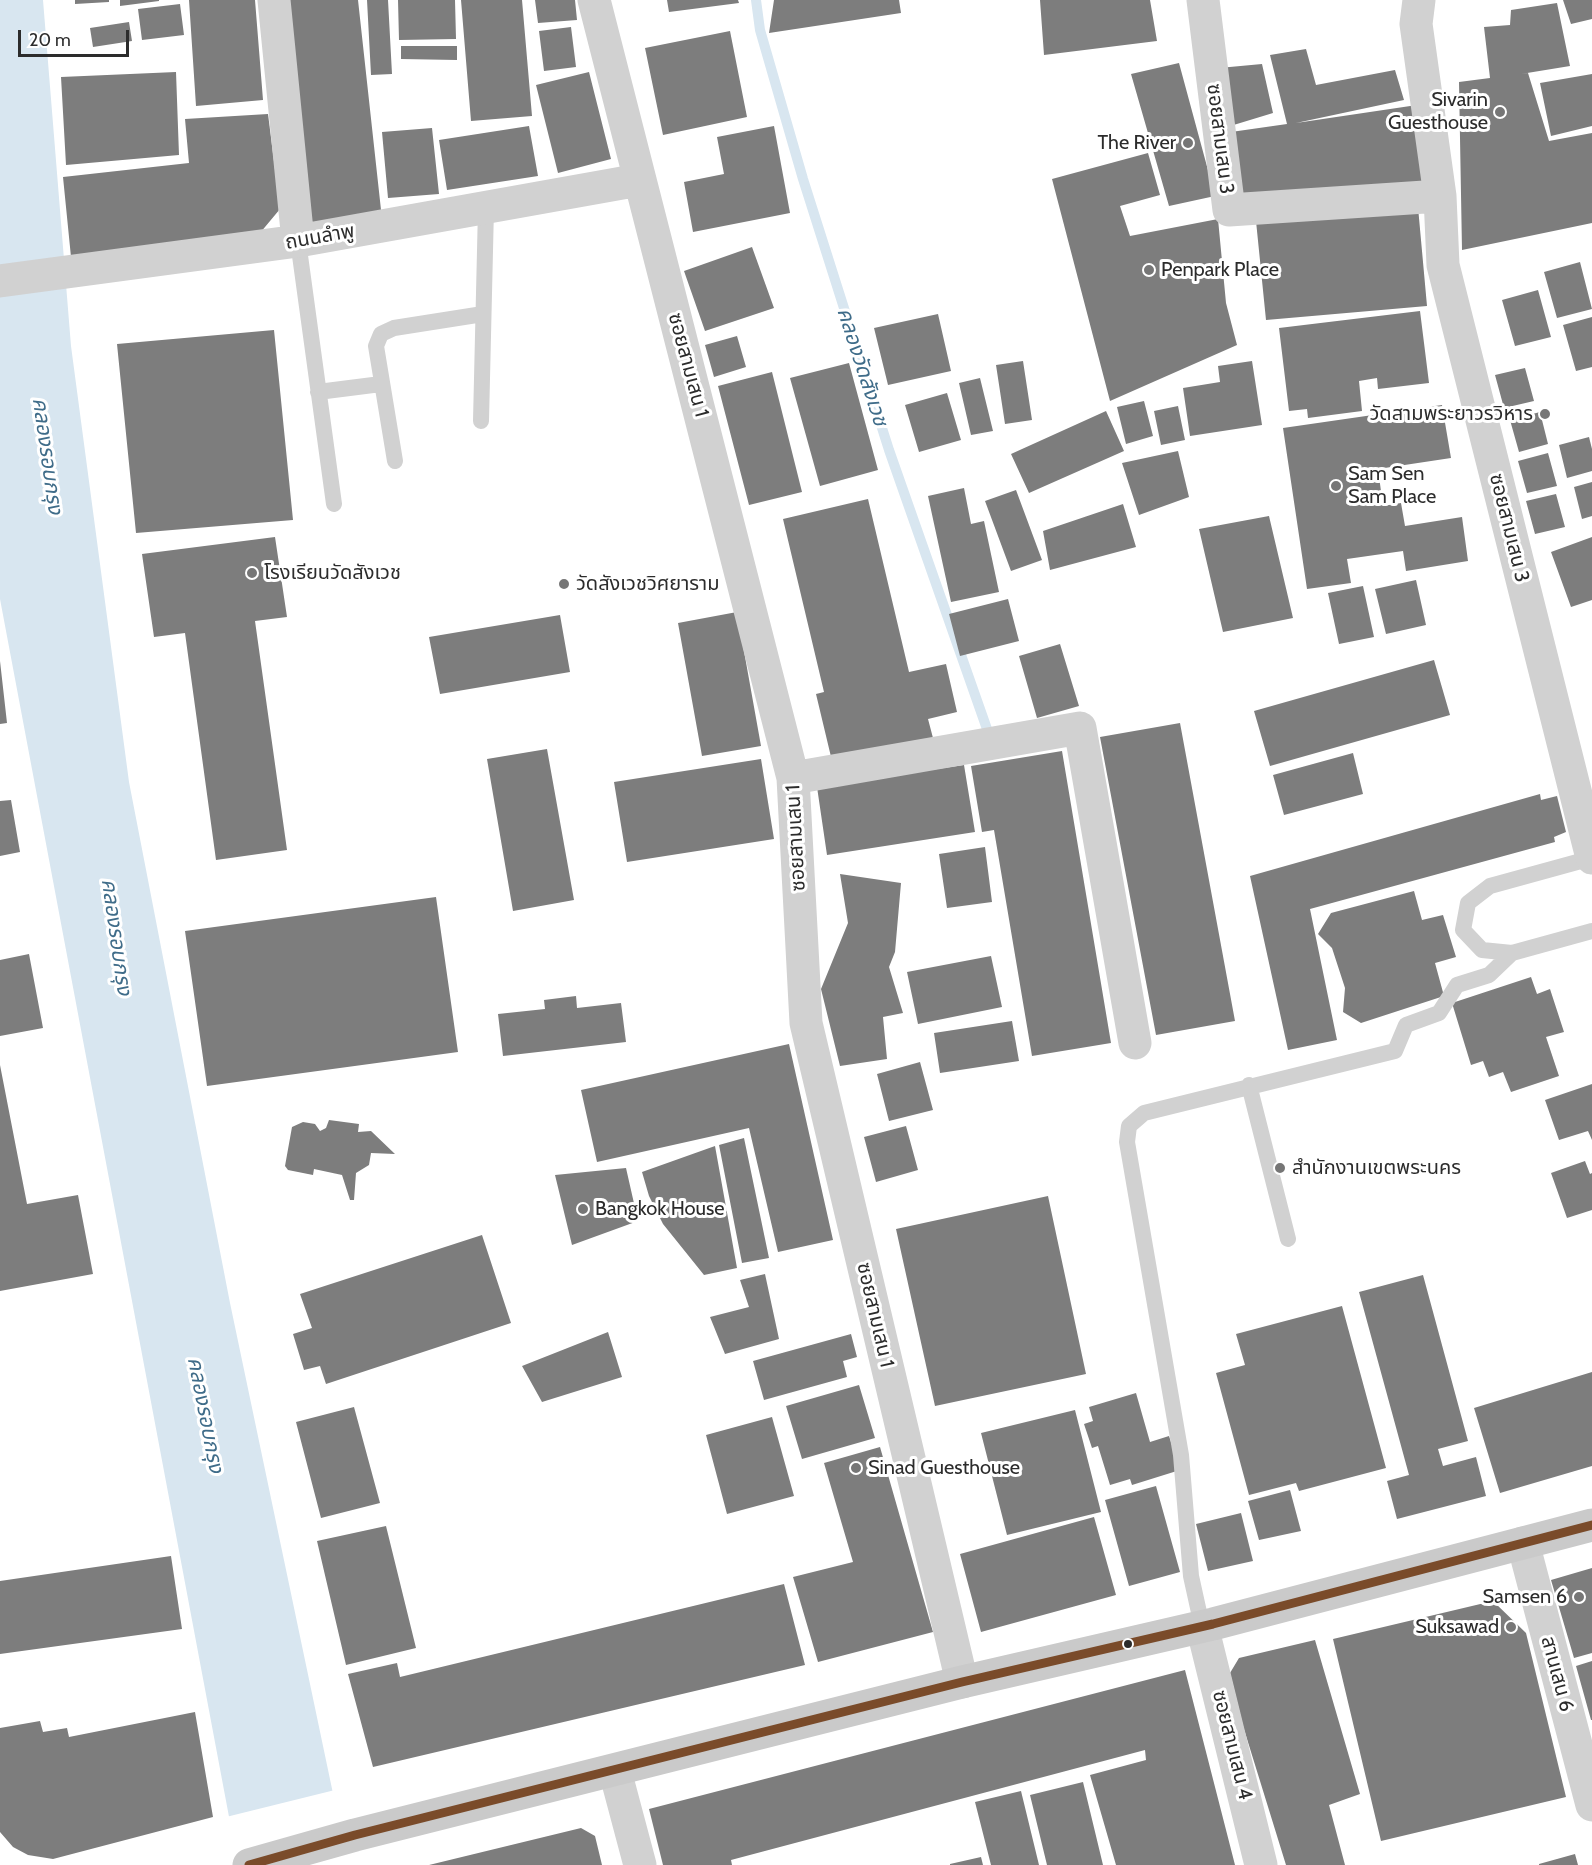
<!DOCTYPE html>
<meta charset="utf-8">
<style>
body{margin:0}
#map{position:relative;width:1592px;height:1865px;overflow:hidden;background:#fff;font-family:Cabin,sans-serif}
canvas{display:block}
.scale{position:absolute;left:18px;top:30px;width:111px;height:27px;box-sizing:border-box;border:3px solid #2c2c2c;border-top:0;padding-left:8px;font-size:18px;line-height:21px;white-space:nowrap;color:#2c2c2c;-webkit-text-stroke:4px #fff;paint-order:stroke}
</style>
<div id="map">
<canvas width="1592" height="1865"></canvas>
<div class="scale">20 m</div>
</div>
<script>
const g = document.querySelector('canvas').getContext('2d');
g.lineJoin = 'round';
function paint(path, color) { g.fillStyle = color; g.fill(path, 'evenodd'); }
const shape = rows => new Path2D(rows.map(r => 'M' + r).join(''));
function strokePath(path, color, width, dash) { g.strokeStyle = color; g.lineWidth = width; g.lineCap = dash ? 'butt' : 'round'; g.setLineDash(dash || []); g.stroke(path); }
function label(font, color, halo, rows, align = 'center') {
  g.font = font + ' Cabin,"Noto Sans Thai",sans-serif'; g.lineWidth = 6; g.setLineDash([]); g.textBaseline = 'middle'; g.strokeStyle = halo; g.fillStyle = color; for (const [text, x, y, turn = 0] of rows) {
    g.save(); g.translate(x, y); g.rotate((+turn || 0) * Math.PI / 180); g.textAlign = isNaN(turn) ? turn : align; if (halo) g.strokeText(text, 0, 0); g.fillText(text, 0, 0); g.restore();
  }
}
paint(shape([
 [0,0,43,0,71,346,129,782,230,1303,348,1865,230,1822,0,599]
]), '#d8e6f0');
paint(shape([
 [335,1790,351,1865,235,1865,226,1817]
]), '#fff');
strokePath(shape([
 [756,0,760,30,803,179,889,450,987,729]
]), '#d8e6f0', 10);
paint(shape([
 [75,0,109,0,109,2,75,4],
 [120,0,159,0,159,1,120,6],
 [189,0,255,0,263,100,196,106],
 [284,0,358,0,382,219,308,227],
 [367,0,388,0,392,74,371,75],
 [398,0,455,0,456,39,399,40],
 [461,0,522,0,532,116,471,121],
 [535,0,575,0,577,20,538,23],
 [667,0,738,0,739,3,669,12],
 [774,0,899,0,901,13,769,33],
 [1040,0,1150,0,1157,41,1044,55],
 [1563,0,1592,0,1592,19,1571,24],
 [1557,3,1570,66,1521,74,1528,73,1549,141,1592,133,1592,223,1462,250,1459,82,1490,78,1484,27,1510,25,1511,10],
 [180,4,184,35,142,40,138,9],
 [129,22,132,41,93,47,90,28],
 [571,27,576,67,544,71,539,31],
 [730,31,747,117,663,135,645,48],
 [401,46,457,46,457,60,401,59],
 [1306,49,1316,85,1395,70,1404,100,1296,123,1417,105,1433,192,1241,203,1231,132,1287,124,1270,55],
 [1179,63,1215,196,1169,206,1131,74],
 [1262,64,1273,113,1227,127,1219,68],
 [176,72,179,155,66,165,61,77],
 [589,72,611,159,558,173,536,85],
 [1592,74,1592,126,1551,136,1540,83],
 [268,114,280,209,260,233,71,257,63,177,189,163,185,119],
 [529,126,538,176,447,190,439,140],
 [774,126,790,213,693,232,684,182,724,174,717,137],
 [432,128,439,194,388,198,382,132],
 [1148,153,1160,195,1120,206,1130,236,1218,219,1226,303,1237,345,1110,401,1052,179],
 [1418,207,1427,306,1266,320,1256,221],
 [752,247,774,308,705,331,684,271],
 [1580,262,1592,309,1557,318,1544,272],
 [1538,290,1551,337,1515,346,1502,300],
 [1420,311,1429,383,1378,389,1377,378,1359,381,1362,411,1308,418,1307,409,1289,411,1279,328],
 [938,314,951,371,888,385,874,328],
 [1592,317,1592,367,1576,371,1563,325],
 [274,330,293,520,136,533,117,344],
 [737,336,746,367,714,377,705,345],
 [1023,361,1032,420,1005,424,996,365],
 [1252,361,1262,425,1190,436,1183,388,1220,382,1218,366],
 [849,363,878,470,820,486,790,378],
 [1525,368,1534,401,1504,408,1495,375],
 [772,372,802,492,749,505,718,386],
 [980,378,993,431,971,435,959,383],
 [947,393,961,440,919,452,905,405],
 [1144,401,1153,436,1126,444,1117,407],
 [1442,405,1451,458,1378,469,1383,506,1401,503,1405,526,1462,517,1468,561,1406,571,1403,551,1347,559,1351,583,1307,589,1283,428],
 [1178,406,1185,440,1161,445,1154,411],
 [1106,411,1124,451,1029,493,1011,454],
 [1540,412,1548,444,1519,452,1510,420],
 [1589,437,1592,449,1592,471,1567,478,1559,445],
 [1178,451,1189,497,1139,515,1122,463],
 [1548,453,1557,486,1527,493,1518,461],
 [1592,482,1592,516,1582,519,1574,487],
 [964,488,971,524,984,521,999,592,951,602,928,496],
 [1016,490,1042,560,1011,571,985,501],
 [1556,494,1565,527,1535,534,1526,501],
 [868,499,909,672,946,664,957,712,928,719,933,738,832,761,816,694,824,692,783,519],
 [1123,504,1136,547,1050,570,1043,531],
 [1269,516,1293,618,1223,632,1199,529],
 [275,537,287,617,255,621,287,850,216,860,185,633,154,637,142,554],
 [1592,537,1592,600,1571,607,1551,552],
 [1416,580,1426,625,1386,634,1375,589],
 [1363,586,1374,637,1339,644,1328,593],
 [1008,599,1019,641,960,656,949,614],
 [737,612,761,746,702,756,678,623],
 [560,615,570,672,440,694,429,637],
 [1060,644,1079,706,1037,718,1019,656],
 [1434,660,1450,715,1270,766,1254,711],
 [0,661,7,723,0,724],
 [1180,723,1235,1021,1156,1035,1100,737],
 [547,749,574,900,513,911,487,759],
 [1062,751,1111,1043,1032,1056,994,830,982,832,971,766],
 [1353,753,1363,794,1284,815,1273,775],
 [761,759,774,839,627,862,614,782],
 [964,765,975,832,827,855,817,787],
 [1540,794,1541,800,1557,796,1566,832,1554,837,1555,842,1310,909,1337,1040,1288,1050,1250,876],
 [11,800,20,852,0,856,0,801],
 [985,847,992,902,947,908,939,854],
 [840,874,901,883,895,952,889,967,903,1013,883,1017,887,1059,840,1066,821,989,848,923],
 [1414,891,1422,920,1443,915,1456,957,1435,963,1444,996,1361,1023,1343,1012,1345,988,1332,948,1318,934,1331,913],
 [436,897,458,1052,207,1086,185,931],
 [29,954,43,1028,0,1036,0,960],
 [991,956,1002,1007,918,1024,907,972],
 [1531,977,1537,994,1550,989,1564,1032,1546,1037,1559,1076,1511,1092,1503,1072,1489,1077,1483,1061,1471,1065,1452,1003],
 [576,996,577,1008,621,1003,626,1042,503,1056,498,1014,545,1009,544,1000],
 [1012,1021,1019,1061,940,1073,934,1033],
 [789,1044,833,1240,778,1252,749,1128,597,1162,581,1090],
 [920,1062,933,1110,889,1121,877,1074],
 [0,1065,27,1204,78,1195,93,1274,0,1291],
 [1592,1084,1592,1140,1588,1131,1559,1140,1545,1100],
 [329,1120,359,1124,358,1132,371,1131,395,1154,371,1153,369,1165,356,1173,354,1200,350,1200,342,1175,314,1169,313,1175,288,1170,285,1166,292,1127,303,1122,315,1124,320,1131,326,1128],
 [906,1126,918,1170,876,1182,864,1137],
 [744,1138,769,1258,742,1263,719,1145],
 [715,1146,737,1268,704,1275,663,1224,649,1196,642,1172],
 [1585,1161,1590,1174,1592,1173,1592,1210,1567,1218,1551,1173],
 [626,1168,638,1221,572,1245,555,1175],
 [1048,1196,1086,1374,935,1406,896,1229],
 [482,1235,511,1323,326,1384,320,1366,304,1370,293,1334,312,1328,300,1294],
 [765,1274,779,1339,725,1354,710,1317,749,1307,740,1280],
 [1423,1275,1468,1441,1438,1449,1443,1466,1476,1457,1486,1496,1397,1519,1387,1481,1409,1475,1359,1292],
 [1342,1306,1386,1468,1299,1491,1296,1483,1249,1495,1216,1373,1245,1365,1236,1334],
 [608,1332,622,1377,542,1402,522,1366],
 [851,1334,857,1357,843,1361,847,1377,764,1400,753,1361],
 [1592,1372,1592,1466,1500,1493,1474,1408],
 [859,1385,875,1438,802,1459,786,1406],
 [1136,1393,1150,1442,1169,1436,1180,1470,1132,1485,1130,1479,1110,1485,1098,1446,1092,1448,1084,1424,1093,1421,1089,1407],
 [354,1407,380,1503,321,1518,296,1422],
 [1075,1410,1101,1512,1007,1535,981,1433],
 [772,1417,794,1496,727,1514,706,1435],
 [880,1447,933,1632,818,1662,793,1577,853,1562,824,1463],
 [1156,1486,1180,1572,1129,1586,1105,1500],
 [1290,1490,1301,1531,1259,1540,1248,1501],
 [1241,1513,1253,1561,1208,1571,1196,1524],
 [1094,1517,1116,1595,981,1632,960,1554],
 [386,1526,416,1648,346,1665,317,1541],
 [171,1556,182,1629,0,1654,0,1581],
 [1592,1568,1592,1653,1574,1658,1551,1580],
 [784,1584,805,1665,373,1767,348,1674,397,1663,400,1677],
 [1493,1601,1526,1633,1566,1797,1381,1841,1333,1639],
 [1315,1640,1360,1794,1329,1805,1345,1865,1286,1865,1243,1726,1230,1673,1239,1658],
 [1592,1661,1592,1720,1591,1720,1576,1666],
 [1185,1670,1235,1865,1116,1865,1090,1775,1146,1760,1145,1750,731,1860,732,1865,663,1865,649,1809],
 [195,1712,213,1817,53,1859,28,1855,13,1847,0,1832,0,1728,40,1721,43,1732,67,1728,69,1737],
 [1083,1782,1103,1865,1047,1865,1030,1795],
 [1021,1791,1039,1865,991,1865,975,1802],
 [581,1828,595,1836,602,1865,429,1865],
 [1575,1854,1578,1865,1539,1865,1539,1864],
 [981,1857,983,1865,950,1865,950,1864]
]), '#7d7d7d');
strokePath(shape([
 [298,241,334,504],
 [318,392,381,384],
 [481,421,486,208],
 [395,461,376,346,381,334,394,328,483,314],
 [1592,858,1490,886,1468,903,1463,930,1482,950,1512,953,1592,931],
 [1249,1085,1288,1239],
 [1202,1626,1191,1576,1181,1455,1127,1142,1129,1126,1144,1113,1395,1051,1406,1025,1439,1013,1457,985,1489,975,1512,953]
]), '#d1d1d1', 16);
strokePath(shape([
 [274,0,298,241],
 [594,0,793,778,806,1023,962,1682],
 [1203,0,1229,210,1440,196],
 [1419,0,1416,24,1440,196,1443,265,1592,858],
 [0,281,298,241,639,180],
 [793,778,1080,728,1135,1043],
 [1523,1543,1592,1805],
 [1202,1626,1261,1865],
 [615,1771,640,1865]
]), '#d1d1d1', 33);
strokePath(shape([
 [249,1865,355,1835,962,1682,1213,1624,1592,1525]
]), '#cacaca', 33);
strokePath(shape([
 [249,1865,355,1835,962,1682,1213,1624,1592,1525]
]), '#7a4b2a', 9);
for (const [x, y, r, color] of [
 [1500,112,6,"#767676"],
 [1188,143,6,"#767676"],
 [1149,270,6,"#767676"],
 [1545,414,6,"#767676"],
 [1336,486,6,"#767676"],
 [252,573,6,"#767676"],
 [564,584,6,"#767676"],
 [1280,1168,6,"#767676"],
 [583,1209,6,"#767676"],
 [856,1468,6,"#767676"],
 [1579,1597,6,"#767676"],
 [1511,1627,6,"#767676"],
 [1128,1644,5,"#2c2c2c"]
]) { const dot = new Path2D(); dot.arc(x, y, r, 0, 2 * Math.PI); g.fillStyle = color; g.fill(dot); strokePath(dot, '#fff', 2); }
label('20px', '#2c2c2c', '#fff', [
 ["Sivarin",1488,100,"right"],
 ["Guesthouse",1488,123,"right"],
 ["The River",1176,143,"right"],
 ["Penpark Place",1161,270],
 ["วัดสามพระยาวรวิหาร",1533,414,"right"],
 ["Sam Sen",1348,474],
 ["Sam Place",1348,497],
 ["โรงเรียนวัดสังเวช",264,573],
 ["วัดสังเวชวิศยาราม",576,584],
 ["สำนักงานเขตพระนคร",1292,1168],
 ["Bangkok House",595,1209],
 ["Sinad Guesthouse",868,1468],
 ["Samsen 6",1567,1597,"right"],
 ["Suksawad",1499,1627,"right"]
], 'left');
label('20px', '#2c2c2c', '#fff', [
 ["ซอยสามเสน 3",1220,139,83],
 ["ถนนลำพู",320,237,-10],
 ["ซอยสามเสน 1",688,365,75],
 ["ซอยสามเสน 3",1509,528,76],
 ["ซอยสามเสน 1",796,838,-93],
 ["ซอยสามเสน 1",875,1315,77],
 ["สานเสน 6",1557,1674,75],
 ["ซอยสามเสน 4",1232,1745,76]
]);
label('italic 21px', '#3f6c89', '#fff', [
 ["คลองวัดสังเวช",862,367,72],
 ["คลองรอบกรุง",47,456,82],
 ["คลองรอบกรุง",116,937,82],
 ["คลองรอบกรุง",205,1415,79]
]);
</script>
